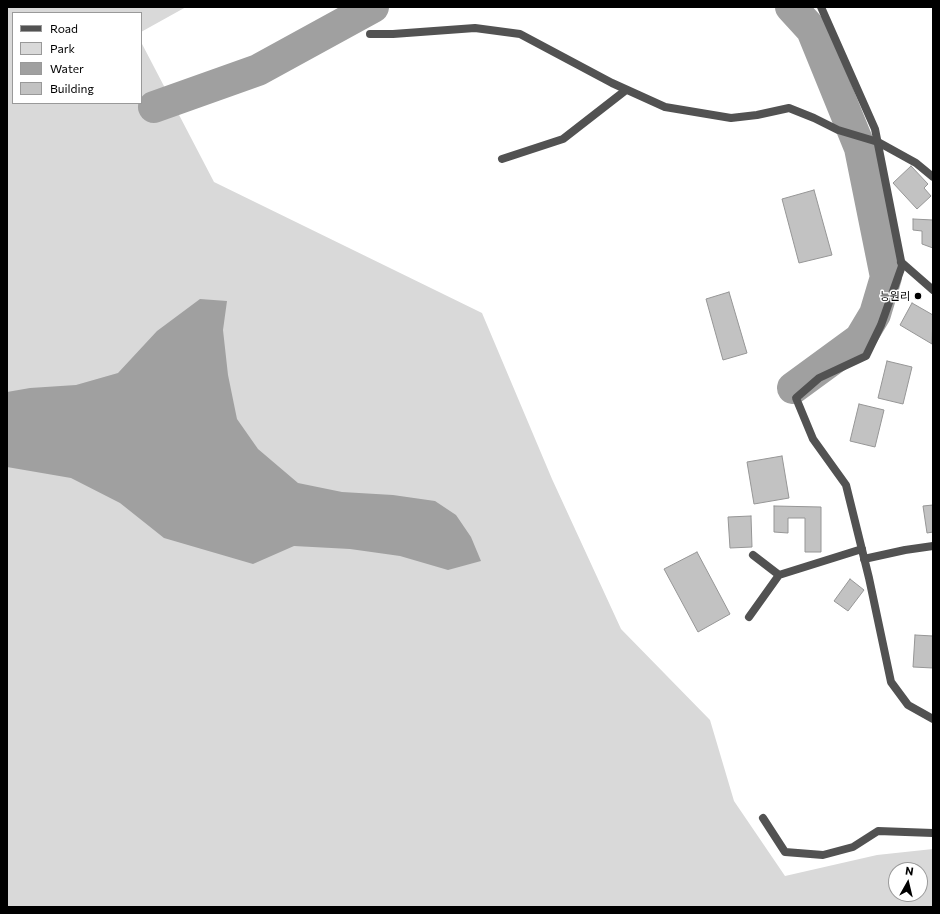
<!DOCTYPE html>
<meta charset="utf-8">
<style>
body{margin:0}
#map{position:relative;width:940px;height:914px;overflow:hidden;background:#fff;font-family:Commissioner,sans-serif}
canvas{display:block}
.frame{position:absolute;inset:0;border:8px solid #000;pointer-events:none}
.legend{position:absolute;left:12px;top:12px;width:130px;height:92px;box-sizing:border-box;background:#fff;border:1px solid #999;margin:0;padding:5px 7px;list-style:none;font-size:12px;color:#000}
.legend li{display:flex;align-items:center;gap:8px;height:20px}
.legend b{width:20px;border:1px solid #999}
.north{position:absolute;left:888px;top:862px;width:40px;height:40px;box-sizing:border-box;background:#fff;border:1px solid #999;border-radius:50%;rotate:8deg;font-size:11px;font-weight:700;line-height:16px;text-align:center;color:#000}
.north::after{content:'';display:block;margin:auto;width:14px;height:18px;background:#000;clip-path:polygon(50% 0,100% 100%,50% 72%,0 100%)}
</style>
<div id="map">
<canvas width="940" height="914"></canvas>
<div class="frame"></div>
<ul class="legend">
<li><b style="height:5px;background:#525252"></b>Road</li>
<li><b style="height:11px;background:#d9d9d9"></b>Park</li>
<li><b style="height:11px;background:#a0a0a0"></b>Water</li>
<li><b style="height:11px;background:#c2c2c2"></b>Building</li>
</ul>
<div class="north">N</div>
</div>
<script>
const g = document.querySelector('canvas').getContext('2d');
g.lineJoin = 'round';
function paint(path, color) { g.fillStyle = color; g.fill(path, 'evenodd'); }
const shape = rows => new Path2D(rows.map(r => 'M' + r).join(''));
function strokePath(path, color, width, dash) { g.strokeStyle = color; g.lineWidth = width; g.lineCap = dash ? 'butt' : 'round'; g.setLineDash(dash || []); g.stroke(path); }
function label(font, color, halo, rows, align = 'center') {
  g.font = font + ' Commissioner,"Noto Sans KR",sans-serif'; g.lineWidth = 3; g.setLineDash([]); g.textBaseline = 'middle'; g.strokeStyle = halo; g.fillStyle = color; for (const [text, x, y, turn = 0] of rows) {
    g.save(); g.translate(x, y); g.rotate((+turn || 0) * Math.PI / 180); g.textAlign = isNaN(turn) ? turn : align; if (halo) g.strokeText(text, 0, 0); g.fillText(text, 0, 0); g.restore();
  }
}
paint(shape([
 [7,7,186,7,141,32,141,13,13,13,13,103,141,103,141,42,214,182,482,313,552,479,621,629,710,720,734,801,785,876,877,855,933,849,933,907,7,907],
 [896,870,920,870,920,894,896,894]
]), '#d9d9d9');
paint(shape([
 [200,299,227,301,223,330,228,375,237,419,258,449,298,483,342,492,393,495,435,501,456,515,471,537,481,561,448,570,400,556,350,549,294,546,253,564,164,538,120,503,71,478,7,467,7,392,30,388,76,385,118,373,157,331]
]), '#a0a0a0');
strokePath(shape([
 [791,7,812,30,860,148,886,277,875,314,860,339,793,388],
 [154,107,258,70,373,7]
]), '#a0a0a0', 32);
const building = shape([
 [911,166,928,184,924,188,931,196,917,209,893,183,911,166],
 [814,190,832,255,799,263,782,199,814,190],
 [913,219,933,220,933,248,922,244,922,231,913,230,913,219],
 [729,292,747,353,723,360,706,299,729,292],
 [912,303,933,315,932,344,900,325,912,303],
 [887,361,912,367,903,404,878,398,887,361],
 [859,404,884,410,875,447,850,441,859,404],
 [782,456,789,498,754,504,747,462,782,456],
 [933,505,933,532,927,533,923,506,933,505],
 [774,506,821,507,821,552,805,552,805,518,788,518,788,533,774,532,774,506],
 [751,516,752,547,730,548,728,517,751,516],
 [697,552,730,614,698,632,664,569,697,552],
 [850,579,864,590,848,611,834,601,850,579],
 [915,635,933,636,933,668,913,667,915,635]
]);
paint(building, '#c2c2c2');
strokePath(building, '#969696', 1);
strokePath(shape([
 [370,34,393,34,475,28,520,34,612,83,665,107,731,118,757,115,789,108,814,118,838,130,878,142,916,163,933,177],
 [502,159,563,139,626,90],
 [901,262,933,290],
 [753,555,779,575],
 [864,559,905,550,933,546],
 [749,617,779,575,862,549],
 [763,818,785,852,823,855,853,847,878,831,933,833]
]), '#525252', 8);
strokePath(shape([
 [821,7,875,129,902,266,881,325,866,356,819,378,796,398,813,439,846,485,869,578,891,682,908,705,933,719]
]), '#525252', 8);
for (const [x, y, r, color] of [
 [918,296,4,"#000"]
]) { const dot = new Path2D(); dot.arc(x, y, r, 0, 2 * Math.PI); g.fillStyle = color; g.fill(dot); strokePath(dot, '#fff', 1.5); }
label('11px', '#000', '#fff', [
 ["능원리",910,296]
], 'right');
</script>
